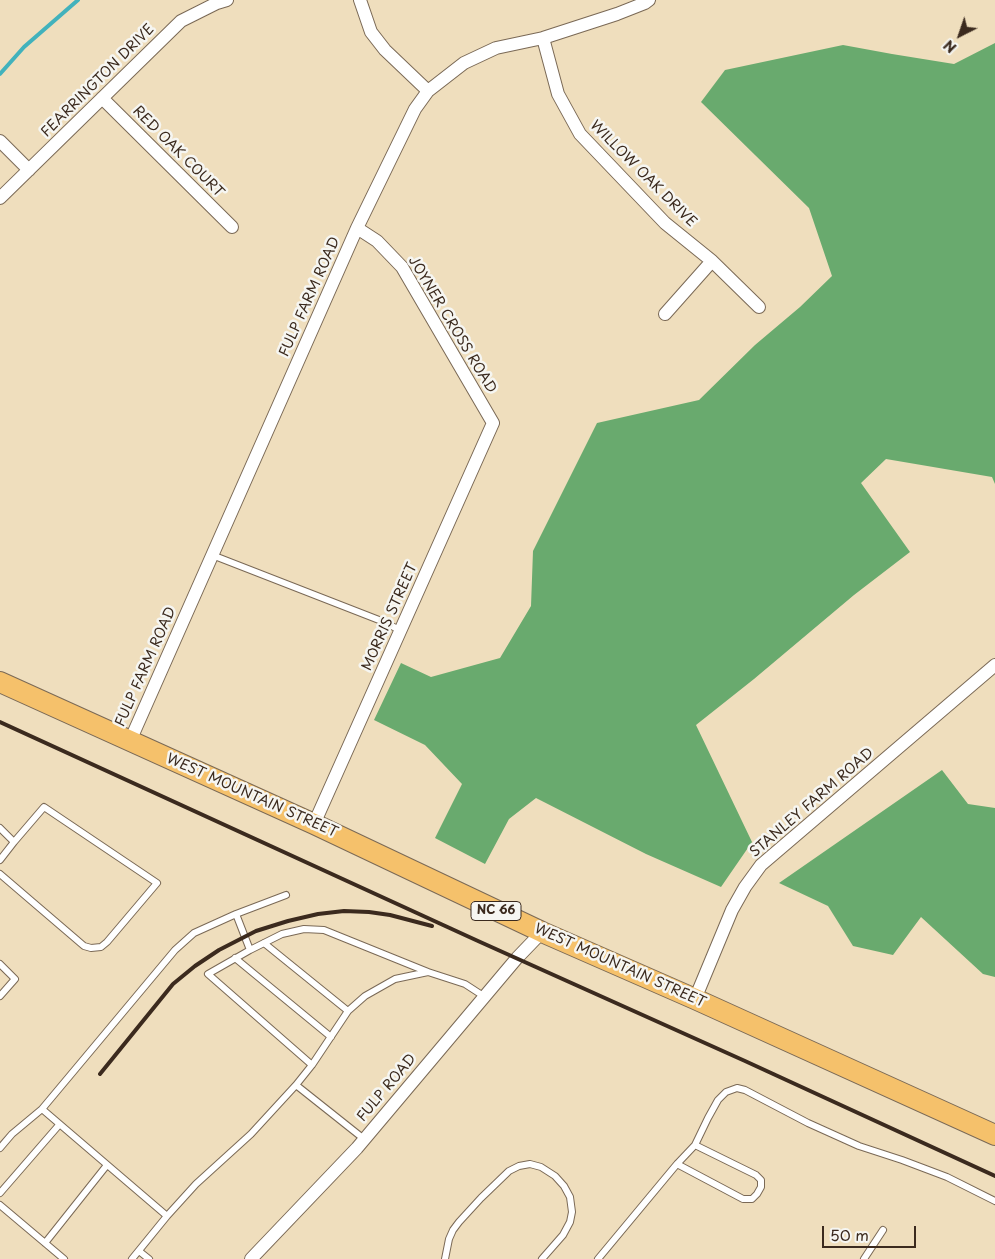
<!DOCTYPE html>
<style>
body{margin:0}
#map{position:relative;width:995px;height:1259px;overflow:hidden;background:#efdebd;font-family:"Playpen Sans",sans-serif}
canvas{display:block}
.north{position:absolute;left:935px;top:10px;width:50px;height:50px;-webkit-text-stroke:4px #f6f6f2;paint-order:stroke;rotate:221deg;font-size:14px;font-weight:700;line-height:20px;text-align:center;color:#3b2a1e}
.north::after{content:'';display:block;margin:auto;width:18px;height:22px;background:#3b2a1e;clip-path:polygon(50% 0,100% 100%,50% 72%,0 100%)}
.scale{position:absolute;left:822px;top:1226px;width:94px;height:22px;box-sizing:border-box;border:2px solid #3b2a1e;border-top:0;padding-left:6px;font-size:15px;line-height:18px;white-space:nowrap;color:#3b2a1e;-webkit-text-stroke:4px #f6f6f2;paint-order:stroke}
</style>
<div id="map">
<canvas width="995" height="1259"></canvas>
<div class="north">N</div>
<div class="scale">50 m</div>
</div>
<script>
const g = document.querySelector('canvas').getContext('2d');
g.lineJoin = 'round';
function paint(path, color) { g.fillStyle = color; g.fill(path, 'evenodd'); }
const shape = rows => new Path2D(rows.map(r => 'M' + r).join(''));
function strokePath(path, color, width, dash) { g.strokeStyle = color; g.lineWidth = width; g.lineCap = dash ? 'butt' : 'round'; g.setLineDash(dash || []); g.stroke(path); }
function label(font, color, halo, rows, align = 'center') {
  g.font = font + ' "Playpen Sans",sans-serif'; g.lineWidth = 5; g.setLineDash([]); g.textBaseline = 'middle'; g.strokeStyle = halo; g.fillStyle = color; for (const [text, x, y, turn = 0] of rows) {
    g.save(); g.translate(x, y); g.rotate((+turn || 0) * Math.PI / 180); g.textAlign = isNaN(turn) ? turn : align; if (halo) g.strokeText(text, 0, 0); g.fillText(text, 0, 0); g.restore();
  }
}
paint(shape([
 [995,43,995,484,992,477,886,459,861,483,910,552,854,595,754,679,696,725,752,842,721,887,646,854,536,798,509,819,485,864,435,838,462,784,425,745,374,720,401,663,431,677,500,658,531,606,533,551,597,423,699,400,755,345,800,307,832,276,809,208,701,102,725,70,843,45,892,54,954,64],
 [942,770,968,804,995,808,995,977,983,974,921,917,893,955,853,946,828,906,779,883]
]), '#69aa6e');
strokePath(shape([
 [0,74,24,47,78,0]
]), '#42b2bc', 4);
const lane = shape([
 [212,555,379,620,400,630],
 [0,828,14,842,0,860],
 [0,874,84,946,91,948,101,947,107,942,157,883,44,807,14,842],
 [286,895,236,914,194,933,175,950,42,1109,167,1216,196,1184,251,1134,296,1085],
 [236,914,250,950],
 [264,943,348,1011],
 [235,958,331,1037],
 [0,964,15,979,0,996],
 [312,1065,208,974,250,950,282,934,304,929,324,930,428,972],
 [364,1139,296,1085,312,1065,348,1011,365,996,395,979,428,972,465,984,485,997],
 [0,1148,12,1134,42,1109],
 [677,1164,743,1199,752,1199,757,1194,761,1187,761,1180,756,1175,695,1145],
 [0,1193,59,1125],
 [0,1205,64,1259],
 [45,1243,107,1165],
 [139,1251,149,1259],
 [132,1259,167,1216],
 [445,1259,449,1239,453,1230,459,1222,481,1198,509,1171,519,1166,530,1164,541,1167,555,1176,564,1186,570,1197,572,1212,570,1222,563,1235,542,1259],
 [598,1259,677,1164,695,1145,708,1118,718,1100,726,1092,737,1088,745,1090,808,1123,859,1146,902,1160,947,1177,995,1201],
 [864,1259,883,1230]
]);
const street = shape([
 [360,0,371,32,385,50,428,91],
 [543,38,558,94,580,134,665,223,712,261,759,307],
 [102,98,232,227],
 [0,141,29,170],
 [0,198,181,21,217,3,227,0],
 [665,314,712,261],
 [130,741,357,228,415,109,428,91,464,63,496,48,543,38,617,14,645,3,649,0],
 [314,824,493,423,402,267,377,241,357,228],
 [695,999,732,910,745,887,761,865,995,665],
 [251,1259,357,1148,517,958,542,932]
]);
const primary = shape([
 [0,682,314,824,542,932,695,999,995,1135]
]);
strokePath(lane, '#7a6956', 8);
strokePath(street, '#7a6956', 14);
strokePath(primary, '#7a6956', 22);
strokePath(lane, '#fff', 6);
strokePath(street, '#fff', 12);
strokePath(primary, '#f5c16b', 20);
strokePath(shape([
 [0,722,478,941,745,1061,995,1176],
 [100,1074,173,984,195,966,219,950,256,931,288,921,318,914,344,911,369,912,390,915,432,926]
]), '#3b2a1e', 4);
for (const [x, y, w] of [
 [496,911,50]
]) { const box = new Path2D(); box.roundRect(x - w / 2, y - 9.5, w, 19, 4); g.fillStyle = '#f6f6f2'; g.fill(box); strokePath(box, '#3b2a1e', 1); }
label('bold 12px', '#3b2a1e', null, [
 ["NC 66",496,911]
]);
label('14px', '#3b2a1e', '#f6f6f2', [
 ["FEARRINGTON DRIVE",98,81,-45],
 ["RED OAK COURT",178,152,45],
 ["WILLOW OAK DRIVE",643,174,45],
 ["FULP FARM ROAD",310,297,-66],
 ["JOYNER CROSS ROAD",452,325,59],
 ["MORRIS STREET",390,617,-66],
 ["FULP FARM ROAD",146,667,-66],
 ["WEST MOUNTAIN STREET",252,796,24],
 ["STANLEY FARM ROAD",812,803,-41],
 ["WEST MOUNTAIN STREET",620,966,24],
 ["FULP ROAD",387,1088,-50]
]);
</script>
